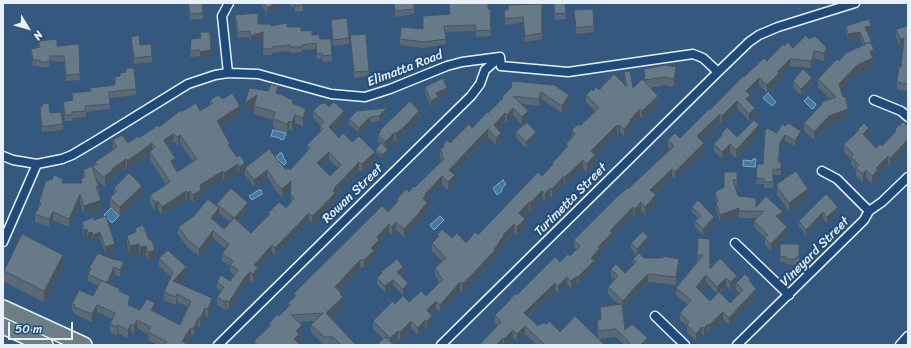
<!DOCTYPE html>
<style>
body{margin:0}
#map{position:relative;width:911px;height:348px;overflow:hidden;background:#35587e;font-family:Sriracha,sans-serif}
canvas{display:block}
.frame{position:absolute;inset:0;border:4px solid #e8f1f8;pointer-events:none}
.north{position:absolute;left:8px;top:8px;width:40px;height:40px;-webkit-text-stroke:3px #1f4a7a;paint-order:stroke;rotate:127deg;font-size:11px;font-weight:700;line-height:16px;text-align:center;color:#e8f1f8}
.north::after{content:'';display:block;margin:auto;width:14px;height:18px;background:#e8f1f8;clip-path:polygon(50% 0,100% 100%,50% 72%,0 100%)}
.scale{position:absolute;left:8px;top:322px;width:65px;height:18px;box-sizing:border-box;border:2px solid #e8f1f8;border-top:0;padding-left:5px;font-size:12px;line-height:14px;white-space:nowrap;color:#e8f1f8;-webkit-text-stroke:3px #1f4a7a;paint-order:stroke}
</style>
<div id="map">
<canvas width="911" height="348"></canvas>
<div class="frame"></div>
<div class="north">N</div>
<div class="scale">50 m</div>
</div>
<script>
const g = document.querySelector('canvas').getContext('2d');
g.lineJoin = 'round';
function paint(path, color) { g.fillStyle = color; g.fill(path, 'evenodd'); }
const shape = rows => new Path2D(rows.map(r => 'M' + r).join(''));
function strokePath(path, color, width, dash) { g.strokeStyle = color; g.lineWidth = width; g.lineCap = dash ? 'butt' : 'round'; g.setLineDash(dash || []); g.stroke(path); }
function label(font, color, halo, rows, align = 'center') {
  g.font = font + ' Sriracha,sans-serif'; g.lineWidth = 4; g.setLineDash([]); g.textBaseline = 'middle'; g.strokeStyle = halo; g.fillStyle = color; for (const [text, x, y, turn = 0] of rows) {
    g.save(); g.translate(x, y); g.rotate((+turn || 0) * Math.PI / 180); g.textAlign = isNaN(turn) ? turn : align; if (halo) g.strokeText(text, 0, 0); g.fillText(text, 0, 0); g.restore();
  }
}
const water = shape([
 [768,93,776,102,772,106,763,98,768,93],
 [808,97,816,104,814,108,812,109,804,101,808,97],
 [273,130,286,133,284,139,281,140,280,138,271,136,273,130],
 [280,153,282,153,284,159,286,161,286,163,284,165,276,157,280,153],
 [753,159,756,159,755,167,743,166,743,160,753,161,753,159],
 [503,180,506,184,502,188,502,191,497,195,493,188,503,180],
 [259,190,261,190,262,194,252,200,249,196,259,190],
 [111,208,119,216,112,223,104,215,111,208],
 [440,216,444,220,434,230,430,225,440,216]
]);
paint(water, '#437aa0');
strokePath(water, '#85aac3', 1);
const street = shape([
 [228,73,222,16,229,3],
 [874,100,901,111,908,117],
 [3,156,13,160,37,164,62,159,72,155,94,142,188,84,215,75,228,73,258,74,331,94,365,97,390,89,447,66,462,62,500,57,501,66,568,72,693,54,703,58,718,72,749,42,759,35,778,27,855,3],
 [822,171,837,179,869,211],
 [3,242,37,164],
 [735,243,789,295],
 [655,316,685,345],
 [218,345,471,96,480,84,485,70,500,57],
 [441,345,718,72],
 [737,345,864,220,869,211,882,202,908,177],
 [900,345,908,336]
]);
const highway = shape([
 [3,308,84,345],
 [3,326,45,345]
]);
strokePath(street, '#e8f1f8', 11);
strokePath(highway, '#e8f1f8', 18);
strokePath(street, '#1f4a7a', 8);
strokePath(highway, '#6d7e84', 15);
paint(shape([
 [188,3,202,3,203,19,190,20],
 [261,3,282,3,274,7,274,10,267,14],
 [290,3,309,3,303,5,303,11,295,12,295,7,291,7],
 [394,3,414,3,414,14,395,17],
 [449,3,488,9,490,9,491,36,476,37,475,31,445,32,446,44,424,48,400,45,400,39,423,29,450,14],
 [553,3,565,3,566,19,555,20],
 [542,4,542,39,525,42,523,22,505,25,504,10,508,10,508,5],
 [593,9,594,32,576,34,574,10],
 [235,15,258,24,287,27,312,35,320,39,332,55,332,61,323,62,322,58,317,59,316,49,302,50,302,52,290,53,290,51,272,53,272,55,263,55,263,38,251,41,249,37,238,38,235,21],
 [331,20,349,38,349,44,333,46],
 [846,26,871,31,867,32,874,49,873,66,857,74,841,90,848,117,829,125,814,140,804,131,804,123,822,105,822,102,830,99,818,87,818,79,839,61,863,45,860,37,848,39,846,31],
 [908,26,908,91,897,90,897,82,901,67,903,46,900,47,896,37,896,29],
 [200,32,211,56,200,58,200,56,190,57,190,51,200,38],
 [350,35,369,71,369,76,354,78],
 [814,36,826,58,824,61,814,58,813,65,811,68,790,66,779,77,779,81,767,93,759,85,750,94,750,103,755,116,749,121,737,108,722,123,720,122,701,140,704,151,675,179,672,176,654,194,656,203,645,214,641,210,635,216,633,215,612,236,612,240,600,253,600,256,594,262,594,268,578,284,577,283,571,288,567,284,558,293,555,290,528,317,538,326,560,332,598,338,597,320,600,320,600,307,619,305,608,294,608,287,615,280,611,277,611,269,625,273,633,265,633,259,644,258,679,266,676,285,648,282,634,295,623,309,625,330,648,345,624,345,616,337,599,339,605,345,537,345,525,334,517,341,513,337,505,345,479,345,498,326,495,323,495,315,510,301,510,299,560,262,570,256,576,250,574,247,574,240,670,149,668,147,668,140,680,138,744,77,767,61,784,46,793,48,809,39,812,38],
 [131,37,152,56,152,62,134,64,131,42],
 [38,41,57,46,79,44,80,80,66,81,64,62,50,61,50,67,41,68,40,66,33,66,31,55,31,49,38,47],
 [644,69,676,76,674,87,664,85,650,88,658,103,642,119,640,116,631,125,631,128,624,136,620,132,618,134,617,133,595,155,595,163,587,172,583,168,565,184,564,183,552,197,550,195,545,201,542,198,530,211,529,210,523,216,525,226,517,235,514,231,504,241,504,243,500,247,500,250,495,256,495,258,470,285,462,292,460,290,440,312,436,309,431,314,432,323,427,329,425,327,418,335,411,328,400,340,398,338,393,344,383,339,373,329,373,321,395,304,409,302,426,296,439,283,438,282,438,279,435,275,435,268,442,261,432,251,432,243,437,238,437,235,452,238,466,243,478,235,552,166,552,163,566,149,566,144,572,137,572,130,580,126,595,111,586,102,586,95,593,91,625,85,624,79,624,72,633,88,644,82],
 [115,77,136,89,136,95,110,98,110,109,86,112,86,117,72,118,72,121,65,121,63,107,63,102,72,100,72,93,90,91,90,88,115,85],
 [512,81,569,102,562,113,541,99,539,106,522,104,528,119,522,125,513,115,507,122,505,121,498,129,501,140,496,145,488,137,484,141,453,173,455,183,448,190,442,184,426,200,427,210,421,217,421,219,404,237,396,230,392,235,389,232,379,242,379,247,374,253,374,258,364,267,360,268,339,291,341,295,343,305,330,317,356,345,324,345,311,332,311,325,315,321,299,322,302,333,299,335,299,342,298,343,300,345,254,345,254,341,269,327,269,323,279,316,288,308,288,303,294,298,294,293,388,212,397,202,397,199,415,187,441,161,441,159,440,158,440,150,443,147,443,145,450,143,472,128,488,113,502,100,502,97,511,88],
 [793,81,812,84,801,95,793,87],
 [425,87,447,94,438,98,438,103,431,107,425,93],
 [278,94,287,99,306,118,303,126,295,123,292,131,289,129,287,133,273,128,273,120,254,114,254,105,245,111,245,103],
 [210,100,240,114,220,127,230,147,245,168,286,170,290,170,307,151,307,145,320,132,320,126,321,126,313,118,313,111,344,119,333,131,339,138,352,142,375,159,362,172,359,170,347,182,335,195,335,201,312,224,309,220,275,255,272,252,258,268,258,275,253,282,250,280,245,284,229,309,226,308,225,310,217,305,217,297,221,292,217,289,217,282,230,281,234,275,230,272,230,266,222,261,222,254,226,249,213,238,199,256,188,248,178,234,178,227,217,207,217,204,248,210,238,221,251,233,268,215,268,213,286,208,291,202,290,188,282,197,274,189,274,187,267,177,254,187,245,175,245,171,239,174,238,172,224,181,223,179,201,192,201,197,193,202,190,199,187,201,186,199,162,215,158,209,155,211,150,203,150,195,166,185,150,160,150,153,127,169,126,167,113,176,113,178,106,183,105,187,95,178,99,188,99,194,101,208,84,214,80,202,69,227,53,220,49,227,35,222,35,214,39,207,39,202,49,181,63,183,81,183,81,179,83,178,83,170,95,165,95,162,114,149,113,148,113,140,128,143,139,138,159,127,181,112,200,111,210,105],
 [173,141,178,145,180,143,193,162,177,172,174,167,175,166,167,146],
 [329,159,338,168,330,176,321,167],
 [219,213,230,222,224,229,214,221,219,216],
 [42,104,50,113,63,124,63,130,42,132,40,113,40,107,42,107],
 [387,113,379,121,370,122,359,133,349,124,349,119],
 [419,119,404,134,396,141,394,141,386,148,388,153,382,158,376,152,376,149,380,144,378,142,378,134,380,132,380,130],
 [903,122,890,166,888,164,878,174,878,178,872,184,866,178,863,182,856,176,856,170,851,164,851,159,844,152,844,144,858,132,858,129,869,136,867,138,876,148,882,146,895,132,895,129],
 [786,126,801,136,795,147,785,141,780,149,779,162,781,162,781,175,773,175,773,188,764,188,764,184,756,184,757,164,763,164,777,133],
 [516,132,536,138,526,148,516,138],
 [759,133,736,158,730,152,722,159,714,151,714,144,721,137,721,134,737,137],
 [737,172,737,186,735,186,738,196,756,207,783,219,780,220,787,234,771,251,765,245,765,238,754,227,754,221,757,218,739,218,739,215,720,222,716,210,716,203,715,199,715,192,724,187],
 [777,184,808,197,789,211,777,195],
 [114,188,142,195,120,216,110,207,110,198,114,195],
 [826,194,838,212,827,223,823,218,806,236,799,226,799,221],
 [692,207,714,223,703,235,695,227,695,221,698,218,692,212],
 [94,220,115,250,105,253,100,238,93,240,92,238,88,239,87,235,84,236,82,228,82,222],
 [135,228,155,259,148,261,146,254,140,256,139,252,130,255,127,244,127,236,135,233],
 [698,238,710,269,737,282,750,281,756,296,729,325,723,319,709,332,708,331,704,335,702,334,696,341,687,332,687,326,680,320,680,313,687,304,676,295,676,288,697,262],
 [706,282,717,294,710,301,699,290],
 [736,284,736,290,739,293,730,303,720,292,726,285,730,290],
 [631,243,648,243,637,255,631,249],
 [780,244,799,244,799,262,796,262,796,265,786,264,786,262,780,262],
 [98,253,124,270,120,277,114,274,109,284,120,291,130,304,130,305,140,310,155,310,154,312,180,325,188,307,177,302,176,305,164,300,164,292,171,277,159,266,159,258,186,275,178,283,212,306,208,317,205,316,200,327,198,326,194,335,191,335,186,343,188,345,158,345,148,340,148,334,137,328,134,333,131,332,128,338,118,333,117,335,110,332,110,324,112,319,97,312,92,322,74,314,74,312,72,311,72,304,93,296,98,286,88,281,88,274,89,272,89,268],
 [63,266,44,302,4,282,4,271],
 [381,272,403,272,400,275,408,289,403,295,393,285,385,292,377,284,377,278,381,274]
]), '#596975');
paint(shape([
 [274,3,282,3,274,7,274,10,267,14,267,8],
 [303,3,309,3,303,5],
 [871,26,871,31,865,32,865,27],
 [263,32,263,38,251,41,251,36],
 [860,32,860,37,848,39,848,34],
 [904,38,904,45,900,47,900,39],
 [826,47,826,58,824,61,824,53],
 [874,49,874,57,870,59,870,51],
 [211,50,211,56,200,58,200,52],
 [814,51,813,65,811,68,811,61],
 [873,58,873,66,857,74,839,92,839,84,857,65],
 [790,59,790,66,779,77,779,81,767,93,767,85,777,72],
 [676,67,676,76,674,87,674,79],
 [759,78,759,85,746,98,746,91],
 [812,78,812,84,801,95,801,89],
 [278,86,278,95,276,93],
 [447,88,447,94,438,98,438,103,431,107,431,101,436,93],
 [541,92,541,99,539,106,539,99],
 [257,95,257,104,245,111,245,103],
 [569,95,569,102,562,113,562,106],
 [750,95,750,102,746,106,746,99],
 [658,96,658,103,642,119,642,111],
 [737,101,737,108,722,123,722,116],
 [240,106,240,114,217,129,217,121],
 [387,108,387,113,379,121,379,116],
 [513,108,513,115,507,122,507,115],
 [755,108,755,116,749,121,749,114],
 [306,109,306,118,303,126,303,118],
 [640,109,640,116,631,125,631,128,624,136,624,129,630,120],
 [848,109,848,117,829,125,814,140,814,132,829,116],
 [344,111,344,119,329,135,329,127],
 [419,111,419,119,404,134,396,141,396,133],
 [528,111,528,119,522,125,522,117],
 [505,113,505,121,494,133,494,125],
 [720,114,720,122,697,144,697,136],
 [295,115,295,123,292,131,292,122],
 [370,117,370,122,359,133,359,128],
 [289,121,289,129,287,133,287,124],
 [617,125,617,133,591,159,591,151],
 [620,125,620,132,618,134,618,127],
 [759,125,759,133,736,158,736,150],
 [869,128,869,136,863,142,863,134],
 [488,129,488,137,449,177,449,170],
 [801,131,801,136,795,147,795,141],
 [536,132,536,138,526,148,526,142],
 [394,133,394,141,385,149,385,142],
 [501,133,501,140,496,145,496,138],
 [173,134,173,141,164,148,164,140],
 [180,135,180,143,178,145,178,137],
 [785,135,785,141,780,149,778,168,780,143],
 [908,139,908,147,890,166,890,159],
 [152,143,152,151,127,169,127,161],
 [704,143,704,151,675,179,675,172],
 [730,144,730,152,722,159,722,152],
 [388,150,388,153,382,158,382,155],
 [329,152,329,159,317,171,317,163],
 [375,152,375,159,362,172,362,164],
 [595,155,595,163,587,172,587,164],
 [888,156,888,164,878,174,878,178,872,184,872,176,876,168],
 [175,158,175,166,171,169,171,161],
 [126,159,126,167,113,176,113,178,106,183,105,187,105,179,106,175,112,169],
 [583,160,583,168,565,184,565,177],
 [359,162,359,170,335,195,335,201,312,224,312,216,334,188],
 [245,163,245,171,239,174,239,167],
 [238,164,238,172,224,181,224,173],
 [672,169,672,176,650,197,650,190],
 [267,170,267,177,254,187,254,180],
 [866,170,866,178,863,182,863,174],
 [223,171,223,179,201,192,201,197,193,202,193,195,200,185],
 [455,175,455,183,448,190,448,182],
 [442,176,442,184,426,200,426,202,423,198,425,194],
 [564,176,564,183,552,197,552,189],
 [291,181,291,188,282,197,282,189],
 [142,186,142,195,120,216,120,207],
 [550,188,550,195,545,201,545,194],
 [808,189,808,197,789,211,789,203],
 [186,191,186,199,162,215,162,207],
 [190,191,190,199,187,201,187,193],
 [542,191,542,198,530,211,530,203],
 [80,194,80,202,69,227,69,219],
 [656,195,656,203,645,214,645,207],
 [101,200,101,208,84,214,84,206],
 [158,201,158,209,155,211,155,203],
 [529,202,529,210,519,220,519,213],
 [641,202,641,210,635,216,635,209],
 [248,203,248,210,234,225,234,218],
 [427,203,427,210,421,217,421,219,404,237,404,229],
 [633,207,633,215,612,236,612,240,600,253,600,256,594,262,594,268,578,284,578,277,591,258,610,231],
 [838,207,838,212,827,223,827,217],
 [219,208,219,216,211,225,211,218],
 [739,208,739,215,720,222,720,215],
 [53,212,53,220,49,227,49,219],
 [783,212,783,219,776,223,776,216],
 [823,212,823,218,806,236,806,230],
 [309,213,309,220,275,255,275,248],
 [714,217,714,223,703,235,703,229],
 [525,219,525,226,517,235,517,227],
 [396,222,396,230,392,235,392,227],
 [389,224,389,232,379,242,379,247,374,253,374,258,364,267,364,260,377,237],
 [514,224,514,231,504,241,504,243,500,247,500,250,495,256,495,258,470,285,462,292,462,284,494,249,503,235],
 [787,227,787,234,771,251,771,244],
 [87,229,87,235,84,236,84,230],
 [213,231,213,238,199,256,199,249],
 [92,232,92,238,88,239,88,233],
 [100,232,100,238,93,240,93,235],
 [648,237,648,243,637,255,637,249],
 [115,244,115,250,105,253,105,247],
 [139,244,139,252,130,255,130,246],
 [272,245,272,252,258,268,258,275,253,282,253,274,254,265],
 [146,246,146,254,140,256,140,247],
 [155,250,155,259,148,261,148,252],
 [63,255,63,266,44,302,44,291],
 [679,259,679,266,676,285,676,277],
 [360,260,360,268,335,295,335,287],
 [124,262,124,270,120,277,120,270],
 [114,267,114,274,107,290,107,283],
 [186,267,186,275,173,289,173,281],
 [403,267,403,272,397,278,397,272],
 [250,272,250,280,245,284,229,309,229,302,245,277],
 [648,274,648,282,634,295,623,309,623,301,634,288],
 [706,275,706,282,696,294,696,287],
 [577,276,577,283,571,288,571,281],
 [737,276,737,283,730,290,730,282],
 [567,277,567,284,558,293,558,286],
 [726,278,726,285,717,294,717,287],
 [393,280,393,285,385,292,385,286],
 [460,282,460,290,440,312,440,305],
 [408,283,408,289,403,295,403,289],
 [555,283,555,290,524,320,524,313],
 [756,289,756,296,729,325,729,318],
 [341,293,341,299,343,297,343,305,326,321,326,313],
 [177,294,177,302,176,305,176,297],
 [130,296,130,304,128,312,128,305],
 [212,298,212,306,208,317,208,309],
 [226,300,226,308,225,310,225,302],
 [436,301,436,309,427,318,427,310],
 [155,303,155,310,151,318,151,310],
 [97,305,97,312,92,322,92,314],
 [205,308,205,316,200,327,200,319],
 [723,312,723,319,709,332,709,325],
 [432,316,432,323,427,329,427,321],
 [198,318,198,326,194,335,194,328],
 [137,320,137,328,134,333,134,326],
 [425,320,425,327,418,335,418,328],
 [411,321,411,328,400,340,400,332],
 [131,324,131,332,128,338,128,330],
 [708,324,708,331,704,335,704,328],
 [118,325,118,333,117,335,117,327],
 [302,325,302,333,299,335,299,342,295,345,294,339,296,331],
 [525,326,525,334,517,341,517,334],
 [702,327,702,334,696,341,696,334],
 [191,328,191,335,184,345,182,341],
 [513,330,513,337,505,345,504,345,504,339],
 [398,331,398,338,391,345,390,345,390,338],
 [503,338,503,345,496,345],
 [648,338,648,345,640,345]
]), '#48555f');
const building = shape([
 [188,3,202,3,203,13,190,14,188,3],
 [264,3,274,3,274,4,267,8,264,3],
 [295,3,303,3,303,5,295,6,295,3],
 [394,3,414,3,414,9,395,11,394,3],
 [449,3,488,3,488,9,490,9,491,30,476,31,475,25,444,26,446,39,424,42,400,39,401,27,423,29,423,16,450,14,449,3],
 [554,3,565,3,566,13,555,14,554,3],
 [542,4,542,33,525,36,523,17,505,19,504,10,508,10,508,5,542,4],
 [593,9,594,26,576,28,574,10,593,9],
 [258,13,258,24,271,24,271,26,287,23,287,27,301,27,301,31,312,30,312,35,319,35,320,39,331,39,332,55,323,56,322,53,317,54,316,43,302,45,302,47,290,47,290,45,272,47,272,49,263,49,263,32,251,36,249,31,238,32,235,15,258,13],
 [347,18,349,38,333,40,331,20,347,18],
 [869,19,871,26,865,27,872,43,871,44,870,42,865,44,860,32,848,34,846,26,869,19],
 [908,26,908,84,897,82,899,67,901,67,904,38,900,39,896,29,908,26],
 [200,32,210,32,211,50,200,52,200,50,190,51,191,39,201,38,200,32],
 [366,34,369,71,354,72,350,35,366,34],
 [139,35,140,45,151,44,152,56,134,58,131,37,139,35],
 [806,35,809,39,811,37,812,38,814,36,816,37,826,47,826,50,824,53,814,51,813,57,811,61,790,59,777,72,779,73,767,85,759,78,746,91,750,95,746,99,755,108,749,114,737,101,722,116,720,114,697,136,704,143,675,172,672,169,650,190,656,195,645,207,641,202,635,209,633,207,610,231,612,233,598,247,600,248,591,258,594,261,578,277,577,276,571,281,567,277,558,286,555,283,524,313,538,326,542,323,547,324,549,321,560,332,575,316,605,345,545,345,525,326,517,334,513,330,504,339,503,338,496,345,479,345,501,322,495,315,510,300,510,299,515,294,516,295,519,293,555,257,560,262,568,254,570,256,580,246,574,240,617,197,627,188,628,189,674,146,668,140,675,133,680,138,709,109,710,110,743,76,744,77,764,58,767,61,783,44,784,46,788,42,793,48,806,35],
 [57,39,57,46,79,44,80,74,66,75,64,56,50,56,50,61,41,63,40,60,33,60,31,49,40,47,38,41,57,39],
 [870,42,874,49,870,51,873,58,857,65,839,84,843,97,845,96,848,109,829,116,814,132,804,123,822,104,822,102,836,97,818,79,837,59,839,61,846,53,870,42],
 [666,65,676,67,674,79,664,77,645,80,644,69,666,65],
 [126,68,134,68,136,89,109,92,110,104,85,106,86,111,72,112,72,115,65,115,63,102,73,100,72,93,91,91,90,88,115,85,115,77,120,76,120,73,126,72,126,68],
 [803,69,812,78,801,89,793,81,803,69],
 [630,71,633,88,642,79,658,96,642,111,640,109,630,120,631,121,624,129,620,125,618,127,617,125,591,151,595,155,587,164,583,160,565,177,564,176,552,189,550,188,545,194,542,191,530,203,529,202,519,213,525,219,517,227,514,224,503,235,504,236,499,241,500,242,494,249,495,250,470,277,462,284,460,282,440,305,436,301,427,310,432,316,427,321,425,320,418,328,411,321,400,332,398,331,390,338,373,321,393,301,395,304,403,296,409,302,421,291,426,296,443,279,438,274,439,273,435,268,446,258,432,243,439,236,437,235,442,229,452,238,457,233,466,243,475,232,478,235,538,172,542,176,553,164,552,163,568,146,566,144,575,134,572,130,578,124,580,126,599,108,586,95,592,89,593,91,596,87,599,90,614,74,627,87,624,72,630,71],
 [443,78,447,88,436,93,438,97,431,101,425,87,443,78],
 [512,81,552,85,553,84,569,95,562,106,541,92,539,99,513,96,528,111,522,117,513,108,507,115,505,113,494,125,501,133,496,138,488,129,484,133,449,170,455,175,448,182,442,176,425,194,426,195,423,198,427,203,420,211,421,211,404,229,396,222,392,227,389,224,377,237,379,240,371,248,374,251,364,260,360,260,335,287,341,293,340,294,343,297,326,313,356,345,340,345,340,344,333,337,324,337,311,325,323,313,291,315,302,325,296,331,299,334,294,339,300,345,257,345,254,341,271,325,269,323,278,314,279,316,290,305,288,303,296,296,294,293,382,206,388,212,399,200,397,199,406,189,409,192,414,186,415,187,444,159,441,156,443,154,440,150,444,146,443,145,447,140,450,143,469,124,472,128,487,112,488,113,503,98,502,97,511,88,512,81],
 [271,84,278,86,276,93,287,97,287,98,293,100,292,103,306,109,303,118,295,115,292,122,289,121,287,124,273,119,275,112,254,106,257,95,245,103,249,88,268,91,271,84],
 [232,93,240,106,217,121,230,144,228,145,237,157,240,155,245,163,239,167,238,164,224,173,223,171,200,185,201,190,193,195,190,191,187,193,186,191,162,207,158,201,155,203,150,195,170,182,150,152,155,147,152,143,127,161,126,159,112,169,113,170,106,175,105,179,92,166,97,164,95,162,117,147,113,140,122,135,128,143,138,136,139,138,158,125,159,127,181,110,181,112,196,103,200,111,213,103,210,100,218,95,223,99,232,93],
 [173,134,178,137,180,135,197,159,177,172,171,161,175,158,164,140,173,134],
 [410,101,419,111,404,127,396,133,394,133,385,142,378,134,381,131,380,130,410,101],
 [334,102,344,111,329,127,339,138,343,133,352,142,359,136,375,152,362,164,359,162,347,175,334,188,335,189,333,191,335,193,318,211,312,216,309,213,275,248,272,245,254,265,258,267,253,274,250,272,245,277,229,302,226,300,225,302,217,297,224,287,217,282,221,275,230,281,238,270,230,265,233,261,222,254,229,244,213,231,199,249,188,240,178,227,194,216,208,199,219,208,211,218,224,229,234,218,217,204,231,188,248,203,234,218,251,233,270,214,268,213,279,202,286,208,294,198,290,194,291,181,282,189,274,182,275,181,267,170,254,180,245,168,269,149,286,170,288,168,290,170,310,148,307,145,323,129,320,126,324,122,313,111,320,104,325,103,329,107,334,102],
 [329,152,341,165,330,176,317,163,329,152],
 [49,103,50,113,61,112,63,124,42,127,40,107,42,107,42,104,49,103],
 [387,108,379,116,370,117,359,128,349,119,357,111,387,108],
 [754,120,759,125,736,150,730,144,722,152,714,144,722,135,721,134,727,127,737,137,754,120],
 [527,122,536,132,526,142,516,132,527,122],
 [903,122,908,126,908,139,890,159,888,156,876,168,878,170,872,176,866,170,863,174,856,168,859,165,851,157,853,154,844,144,859,130,858,129,864,123,869,128,863,134,876,148,880,144,882,146,896,131,895,129,903,122],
 [788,123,801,131,795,141,785,135,780,143,778,162,781,162,781,169,773,169,773,182,764,182,764,179,756,178,757,164,763,164,765,131,767,128,777,133,782,124,786,126,788,123],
 [381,143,388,150,382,155,376,149,381,143],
 [92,166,99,188,96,186,101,200,84,206,80,194,69,219,53,212,49,219,35,214,41,203,39,202,46,180,49,181,50,179,52,180,54,175,63,179,62,183,82,183,81,179,85,177,83,170,92,166],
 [796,171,808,189,789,203,777,187,777,184,796,171],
 [724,172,737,172,737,180,733,180,738,196,756,198,756,207,766,196,783,212,776,216,787,227,771,244,765,238,768,235,754,221,764,211,739,211,739,208,720,215,716,203,718,202,715,192,724,187,724,172],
 [129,173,142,186,120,207,110,198,117,191,114,188,129,173],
 [826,194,838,207,827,217,823,212,806,230,799,221,826,194],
 [698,200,714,217,703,229,695,221,701,216,692,207,698,200],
 [106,216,115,244,105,247,100,232,93,235,92,232,88,233,87,229,84,230,82,222,94,217,94,220,106,216],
 [143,225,149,240,151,239,155,250,148,252,146,246,140,247,139,244,130,246,127,236,136,232,135,228,143,225],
 [643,231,648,237,637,249,631,243,643,231],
 [22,234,63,255,44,291,4,271,22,234],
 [698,238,710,239,710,269,720,258,737,276,730,282,726,278,717,287,706,275,696,287,710,301,719,292,730,303,743,290,736,283,745,274,750,279,749,280,756,289,729,318,723,312,709,325,708,324,704,328,702,327,696,334,687,325,689,322,680,313,691,300,676,288,703,255,697,255,698,238],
 [780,244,799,244,799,257,796,257,796,259,786,259,786,257,780,256,780,244],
 [168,250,186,267,173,281,212,298,208,309,205,308,200,319,198,318,194,328,191,328,182,341,188,345,165,345,167,342,148,332,151,327,137,320,134,326,131,324,128,330,118,325,117,327,110,324,115,313,97,305,92,314,74,307,75,305,72,304,79,290,93,296,101,280,120,289,119,291,130,296,128,305,140,310,147,299,155,303,151,310,180,325,191,301,177,294,176,297,164,292,173,272,159,258,168,250],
 [98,253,115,260,115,259,124,262,120,270,114,267,107,283,88,274,91,269,89,268,98,253],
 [639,253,644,258,663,258,663,256,679,259,676,277,648,274,634,288,623,301,608,287,618,276,611,269,616,264,625,273,636,262,633,259,639,253],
 [397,259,403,267,397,272,408,283,403,289,393,280,385,286,377,278,382,273,381,272,397,259],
 [622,304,625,330,632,324,648,338,640,345,631,345,629,343,629,342,616,329,598,331,597,320,601,320,600,307,622,304],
 [385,337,394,345,377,345,385,337]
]);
paint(building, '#677a88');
strokePath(building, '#48555f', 1);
label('13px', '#e8f1f8', '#1f4a7a', [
 ["Elimatta Road",405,69,-21],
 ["Rowan Street",353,194,-44],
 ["Turimetta Street",571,200,-45],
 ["Vineyard Street",815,252,-45]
]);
</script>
